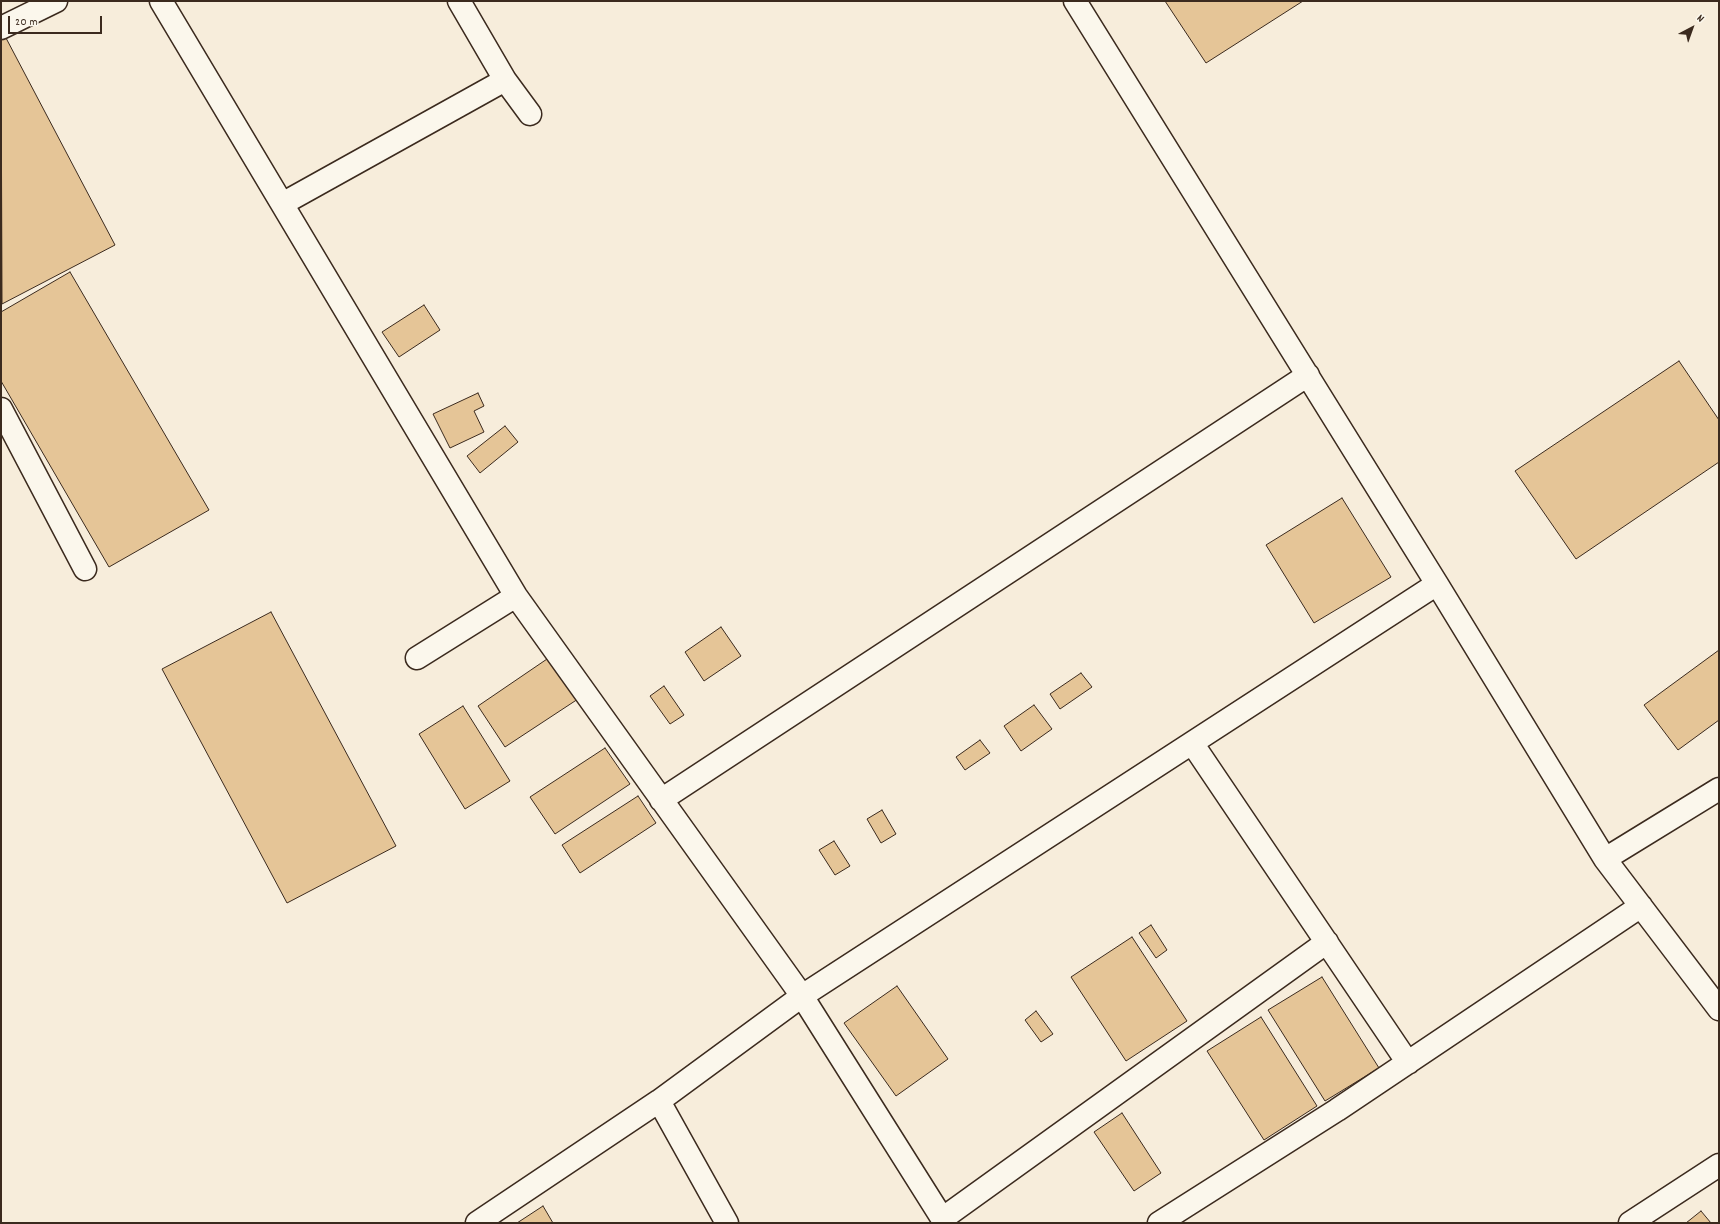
<!DOCTYPE html>
<style>
body{margin:0}
#map{position:relative;width:1720px;height:1224px;overflow:hidden;background:#f7eddb;font-family:Dekko,sans-serif}
canvas{display:block}
.frame{position:absolute;inset:0;border:2px solid #3b2a1e;pointer-events:none}
.north{position:absolute;left:1672px;top:8px;width:40px;height:40px;-webkit-text-stroke:3px #fbf7ec;paint-order:stroke;rotate:41deg;font-size:11px;font-weight:700;line-height:16px;text-align:center;color:#3b2a1e}
.north::after{content:'';display:block;margin:auto;width:14px;height:18px;background:#3b2a1e;clip-path:polygon(50% 0,100% 100%,50% 72%,0 100%)}
.scale{position:absolute;left:8px;top:16px;width:94px;height:18px;box-sizing:border-box;border:2px solid #3b2a1e;border-top:0;padding-left:5px;font-size:12px;line-height:14px;white-space:nowrap;color:#3b2a1e;-webkit-text-stroke:3px #fbf7ec;paint-order:stroke}
</style>
<div id="map">
<canvas width="1720" height="1224"></canvas>
<div class="frame"></div>
<div class="north">N</div>
<div class="scale">20 m</div>
</div>
<script>
const g = document.querySelector('canvas').getContext('2d');
g.lineJoin = 'round';
function paint(path, color) { g.fillStyle = color; g.fill(path, 'evenodd'); }
const shape = rows => new Path2D(rows.map(r => 'M' + r).join(''));
function strokePath(path, color, width, dash) { g.strokeStyle = color; g.lineWidth = width; g.lineCap = dash ? 'butt' : 'round'; g.setLineDash(dash || []); g.stroke(path); }
const building = shape([
 [1165,1,1303,1,1206,63,1165,1],
 [6,38,115,245,2,304,1,40,6,38],
 [70,272,209,510,109,567,1,381,1,312,70,272],
 [424,305,440,330,399,357,382,332,424,305],
 [1679,361,1719,420,1719,462,1576,559,1515,471,1679,361],
 [478,393,484,406,474,411,484,432,450,448,433,414,478,393],
 [505,426,518,442,480,473,467,456,505,426],
 [1342,498,1391,577,1314,623,1266,545,1342,498],
 [271,612,396,846,287,903,162,669,271,612],
 [721,627,741,656,704,681,685,652,721,627],
 [1719,650,1719,720,1678,750,1644,705,1719,650],
 [550,657,578,699,505,747,478,706,550,657],
 [1081,673,1092,687,1060,709,1050,694,1081,673],
 [664,686,684,715,670,724,650,696,664,686],
 [1034,705,1052,729,1021,751,1004,726,1034,705],
 [463,706,510,781,465,809,419,734,463,706],
 [980,740,990,753,965,770,956,757,980,740],
 [605,748,630,784,555,834,530,797,605,748],
 [638,796,656,823,580,873,562,845,638,796],
 [882,810,896,834,881,843,867,819,882,810],
 [834,841,850,866,835,875,819,850,834,841],
 [1151,925,1167,950,1156,958,1139,933,1151,925],
 [1132,937,1187,1021,1126,1061,1071,977,1132,937],
 [1322,977,1379,1068,1325,1101,1268,1010,1322,977],
 [897,986,948,1059,896,1096,844,1023,897,986],
 [1036,1011,1053,1034,1041,1042,1025,1020,1036,1011],
 [1261,1017,1317,1106,1264,1140,1207,1051,1261,1017],
 [1122,1113,1161,1173,1134,1191,1094,1132,1122,1113],
 [543,1206,553,1223,517,1223,543,1206],
 [1701,1211,1711,1223,1686,1223,1701,1211]
]);
paint(building, '#e5c597');
strokePath(building, '#3b2a1e', 1);
const street = shape([
 [161,1,516,596,802,996,945,1223],
 [459,1,505,80,530,114],
 [1075,1,1437,584,1605,859,1719,1009],
 [1,28,56,1],
 [282,204,505,80],
 [1,409,85,569],
 [417,658,516,596],
 [1192,743,1408,1063],
 [661,800,1308,375],
 [1605,859,1719,789],
 [659,1101,727,1223],
 [942,1219,1327,942],
 [477,1223,659,1101,802,996,1437,584],
 [1159,1223,1337,1110,1641,906],
 [1630,1223,1719,1165]
]);
strokePath(street, '#3b2a1e', 25);
strokePath(street, '#fbf7ec', 22);
</script>
